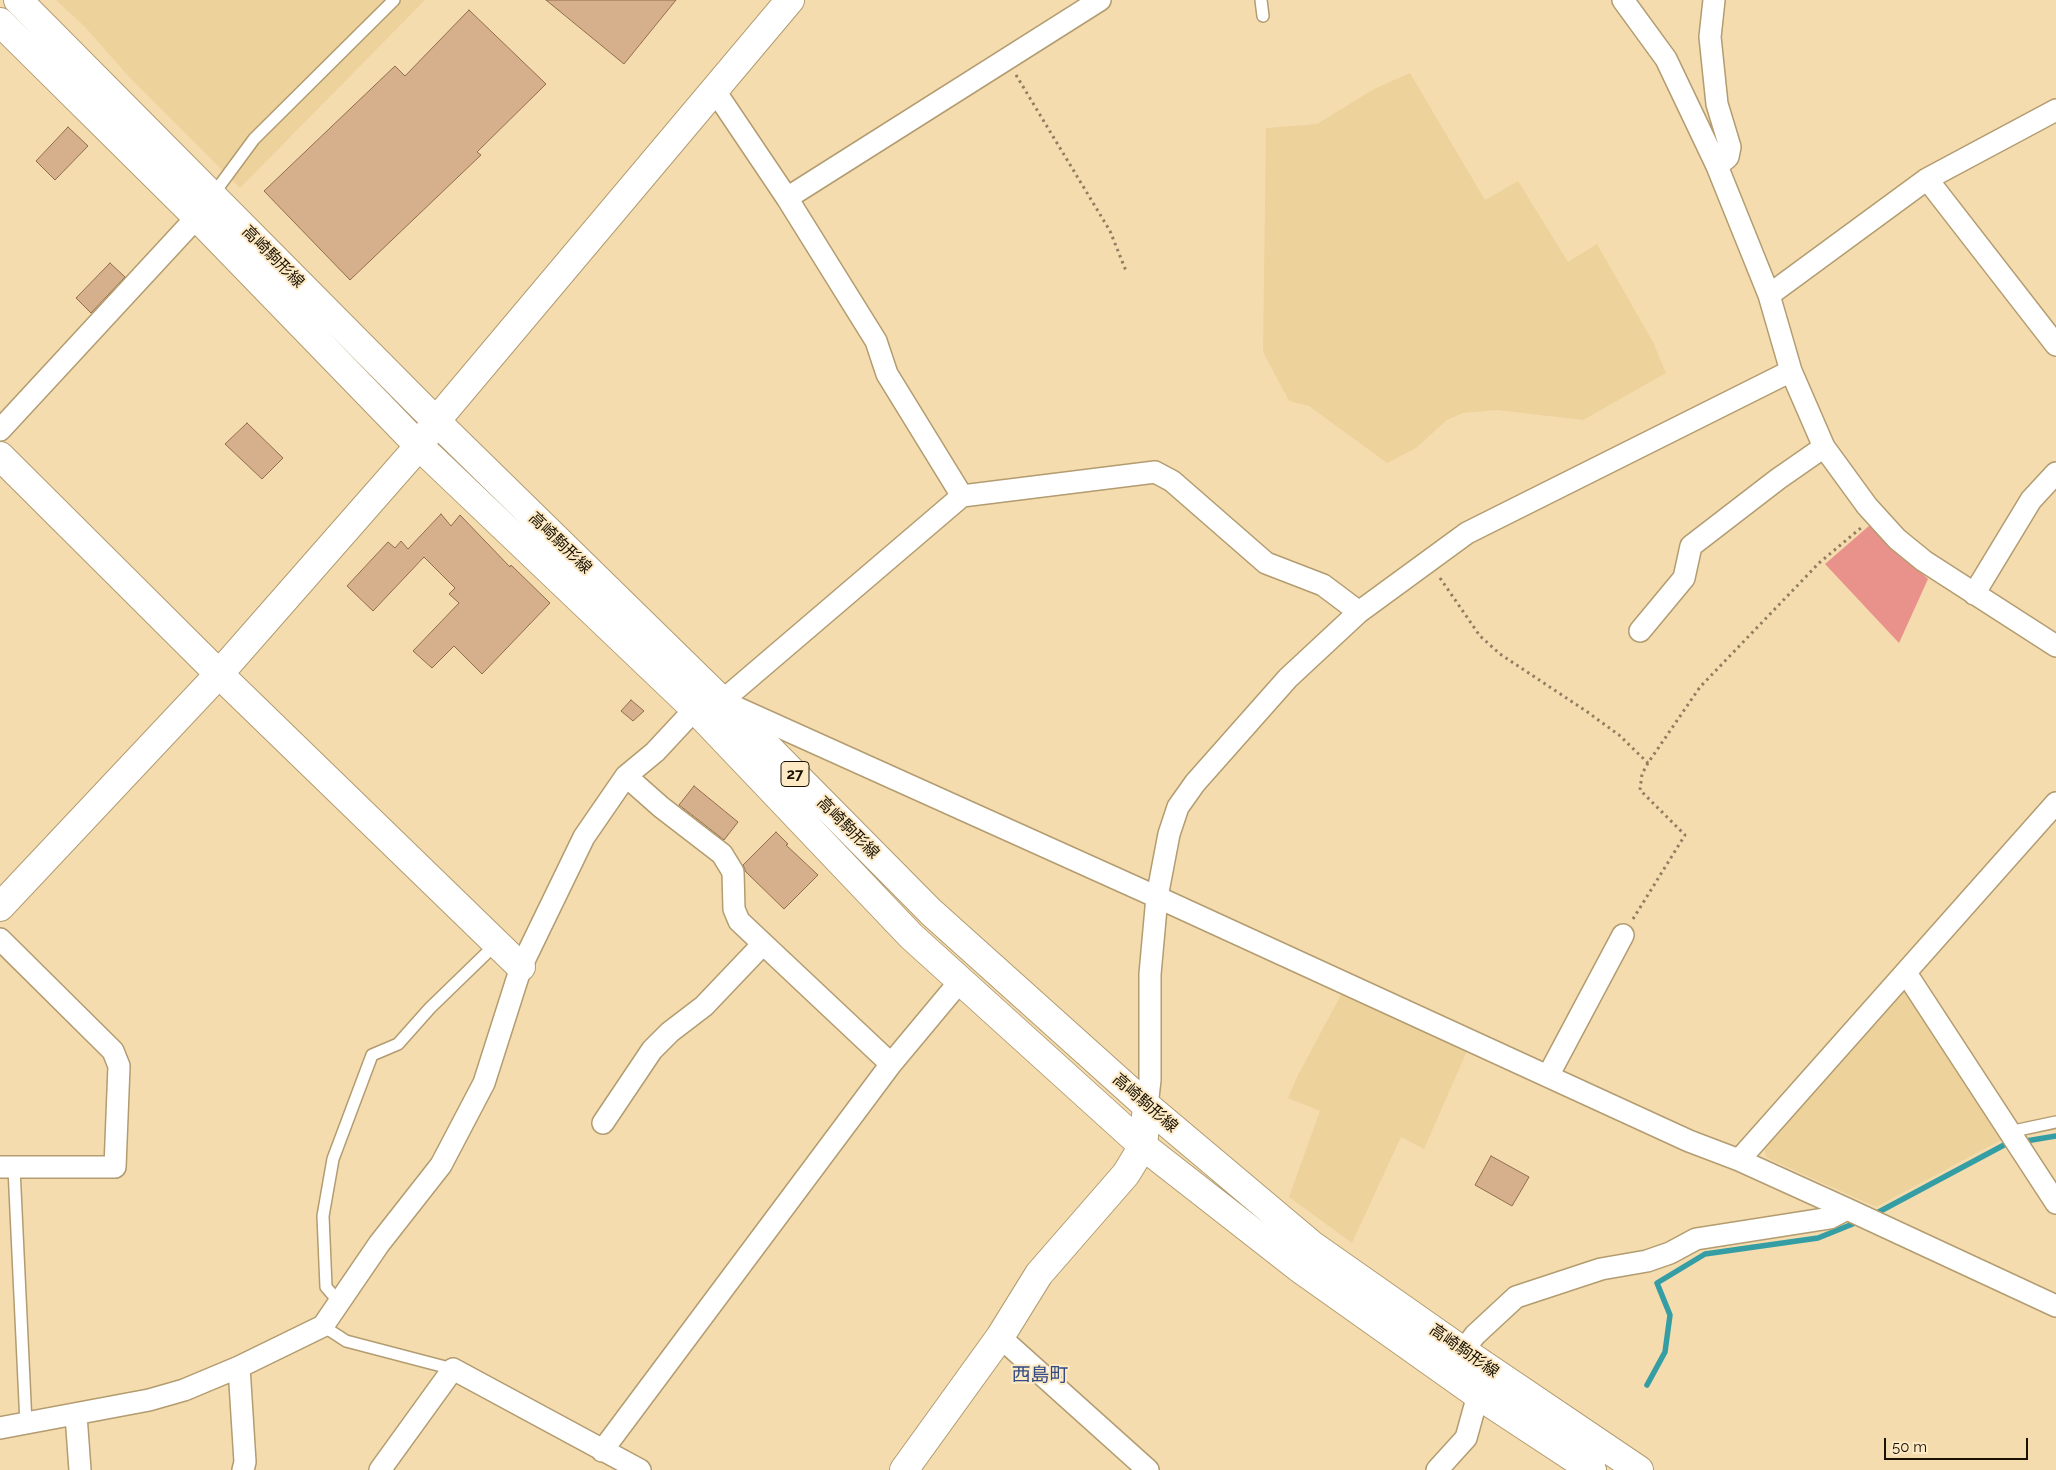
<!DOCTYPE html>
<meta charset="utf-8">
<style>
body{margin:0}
#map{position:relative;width:2056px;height:1470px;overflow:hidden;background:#f4dcae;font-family:Raleway,sans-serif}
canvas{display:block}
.scale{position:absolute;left:1884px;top:1438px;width:144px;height:22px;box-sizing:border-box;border:2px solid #191102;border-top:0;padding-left:6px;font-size:15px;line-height:18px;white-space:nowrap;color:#191102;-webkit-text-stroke:4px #fdeac5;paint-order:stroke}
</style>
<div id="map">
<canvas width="2056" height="1470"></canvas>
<div class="scale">50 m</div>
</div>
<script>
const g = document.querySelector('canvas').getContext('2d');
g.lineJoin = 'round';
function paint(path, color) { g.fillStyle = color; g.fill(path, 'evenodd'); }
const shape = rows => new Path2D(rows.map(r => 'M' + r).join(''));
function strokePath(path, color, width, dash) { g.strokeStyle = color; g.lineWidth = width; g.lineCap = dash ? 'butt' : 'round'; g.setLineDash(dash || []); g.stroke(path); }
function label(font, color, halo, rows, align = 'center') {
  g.font = font + ' Raleway,"Noto Sans JP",sans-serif'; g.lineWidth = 4; g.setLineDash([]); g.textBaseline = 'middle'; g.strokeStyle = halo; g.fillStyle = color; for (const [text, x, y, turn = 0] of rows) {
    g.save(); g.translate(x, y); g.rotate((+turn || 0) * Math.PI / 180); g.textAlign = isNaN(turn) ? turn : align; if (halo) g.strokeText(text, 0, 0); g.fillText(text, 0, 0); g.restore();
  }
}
paint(shape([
 [56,0,425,0,240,188,129,77,85,27],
 [1410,73,1485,200,1518,181,1568,262,1597,244,1653,342,1666,373,1583,420,1497,410,1463,413,1447,420,1416,448,1387,463,1309,406,1289,401,1263,352,1266,128,1317,124,1374,89],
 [1903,988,1908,989,2005,1138,1876,1207,1767,1158,1763,1146],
 [1342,993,1467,1051,1424,1149,1401,1137,1352,1243,1289,1197,1320,1111,1288,1098,1298,1075]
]), '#edd29c');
paint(shape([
 [1870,525,1928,579,1899,643,1825,564]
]), '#e9928b');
strokePath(shape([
 [2020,1142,2056,1136],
 [1873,1215,2004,1145,2011,1144],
 [1647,1385,1665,1352,1670,1315,1657,1283,1705,1254,1818,1238,1860,1221]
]), '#349ea4', 5.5);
const building = shape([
 [546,0,676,0,624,64,546,0],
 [469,10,546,84,477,152,481,155,350,280,264,191,395,66,405,76,469,10],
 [68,127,88,146,55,180,36,161,68,127],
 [110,263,125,277,91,313,76,298,110,263],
 [247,423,283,458,262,479,225,444,247,423],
 [441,514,451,526,460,515,510,567,511,565,550,603,482,674,454,646,432,668,413,651,459,603,449,594,455,588,424,557,373,611,347,586,388,542,395,548,401,541,408,549,441,514],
 [631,700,644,711,633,721,621,711,631,700],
 [694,786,738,822,724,840,679,805,694,786],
 [776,832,788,844,786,845,818,875,784,909,746,872,743,865,776,832],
 [1491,1156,1529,1177,1512,1206,1475,1185,1491,1156]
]);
paint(building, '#d6b08c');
strokePath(building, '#906d4b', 1);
const lane = shape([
 [1261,0,1263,16],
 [212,196,254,139,394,0],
 [2009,1132,2056,1122],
 [14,1168,26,1424],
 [339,1302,326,1287,323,1216,333,1159,372,1055,398,1044,430,1008,496,944],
 [323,1326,346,1341,453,1369]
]);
const street = shape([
 [1623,0,1666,59,1717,166,1769,295,1791,371,1824,447,1867,506,1897,539,1924,561,2056,646],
 [1714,0,1710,37,1717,104,1730,147,1728,157,1717,166],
 [715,91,787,198,876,341,887,374,962,496],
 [1927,179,2056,345],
 [787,198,1100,0],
 [1769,295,1927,179,2056,110],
 [0,430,197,217],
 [1974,594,2031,500,2056,473],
 [1640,631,1684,578,1691,546,1778,479,1824,447],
 [722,701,962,496,1155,472,1172,481,1266,563,1323,585,1359,612],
 [626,776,661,807,722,854,733,872,734,909,739,921,891,1064],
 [0,939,113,1051,119,1066,115,1167,0,1167],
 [1906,973,2056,1203],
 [1548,1076,1623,935],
 [1147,1106,1150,1080,1150,974,1157,897,1169,834,1178,807,1195,783,1288,678,1359,612,1467,533,1791,371],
 [603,1123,652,1050,670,1032,704,1006,763,944],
 [1739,1160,2056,803],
 [1000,1337,1148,1470],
 [1463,1351,1475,1335,1516,1297,1601,1269,1647,1261,1670,1253,1696,1239,1830,1218,1847,1209],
 [239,1367,245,1462,243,1470],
 [76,1415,80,1470],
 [0,1428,149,1400,184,1390,239,1367,323,1326,379,1244,441,1165,484,1083,521,967,584,837,626,776,655,752,695,709,722,701,1157,897,1689,1141,1739,1160,1847,1209,2056,1306],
 [602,1451,891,1064,961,980],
 [380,1470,453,1369,640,1470],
 [1437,1470,1466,1438,1478,1395]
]);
const secondary = shape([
 [0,456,219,674,521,967],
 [0,907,219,674,419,446,436,421,790,0],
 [904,1470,1000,1337,1039,1274,1126,1174,1143,1146,1147,1106]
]);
const primary = shape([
 [18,0,436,421,722,701,931,912,1147,1106,1312,1245,1463,1351,1639,1470],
 [0,22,197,217,419,446,695,709,911,936,1143,1146,1299,1268,1478,1395,1592,1470]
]);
strokePath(lane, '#b29c70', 14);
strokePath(street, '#b29c70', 24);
strokePath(secondary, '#b29c70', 30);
strokePath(primary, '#b29c70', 30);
strokePath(shape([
 [1016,75,1110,231,1126,271],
 [1440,578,1480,636,1500,654,1586,711,1619,735,1648,763],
 [1633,919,1685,835,1640,790,1642,774,1648,763,1700,687,1819,563,1862,527]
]), '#8f7e5f', 3, [2.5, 4]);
strokePath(lane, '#fff', 11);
strokePath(street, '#fff', 21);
strokePath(secondary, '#fff', 28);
strokePath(primary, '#fff', 28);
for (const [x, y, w] of [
 [795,774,28]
]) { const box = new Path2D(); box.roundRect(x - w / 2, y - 12.5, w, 25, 4); g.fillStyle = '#fdeac5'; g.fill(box); strokePath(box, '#191102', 1); }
label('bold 15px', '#191102', null, [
 ["27",795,774]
]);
label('16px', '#191102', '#fdeac5', [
 ["高崎駒形線",273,257,45],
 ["高崎駒形線",560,543,44],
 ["高崎駒形線",848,828,45],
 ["高崎駒形線",1145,1103,41],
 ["高崎駒形線",1464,1351,35]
]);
label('19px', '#314a83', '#fdeac5', [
 ["西島町",1040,1375]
]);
</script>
